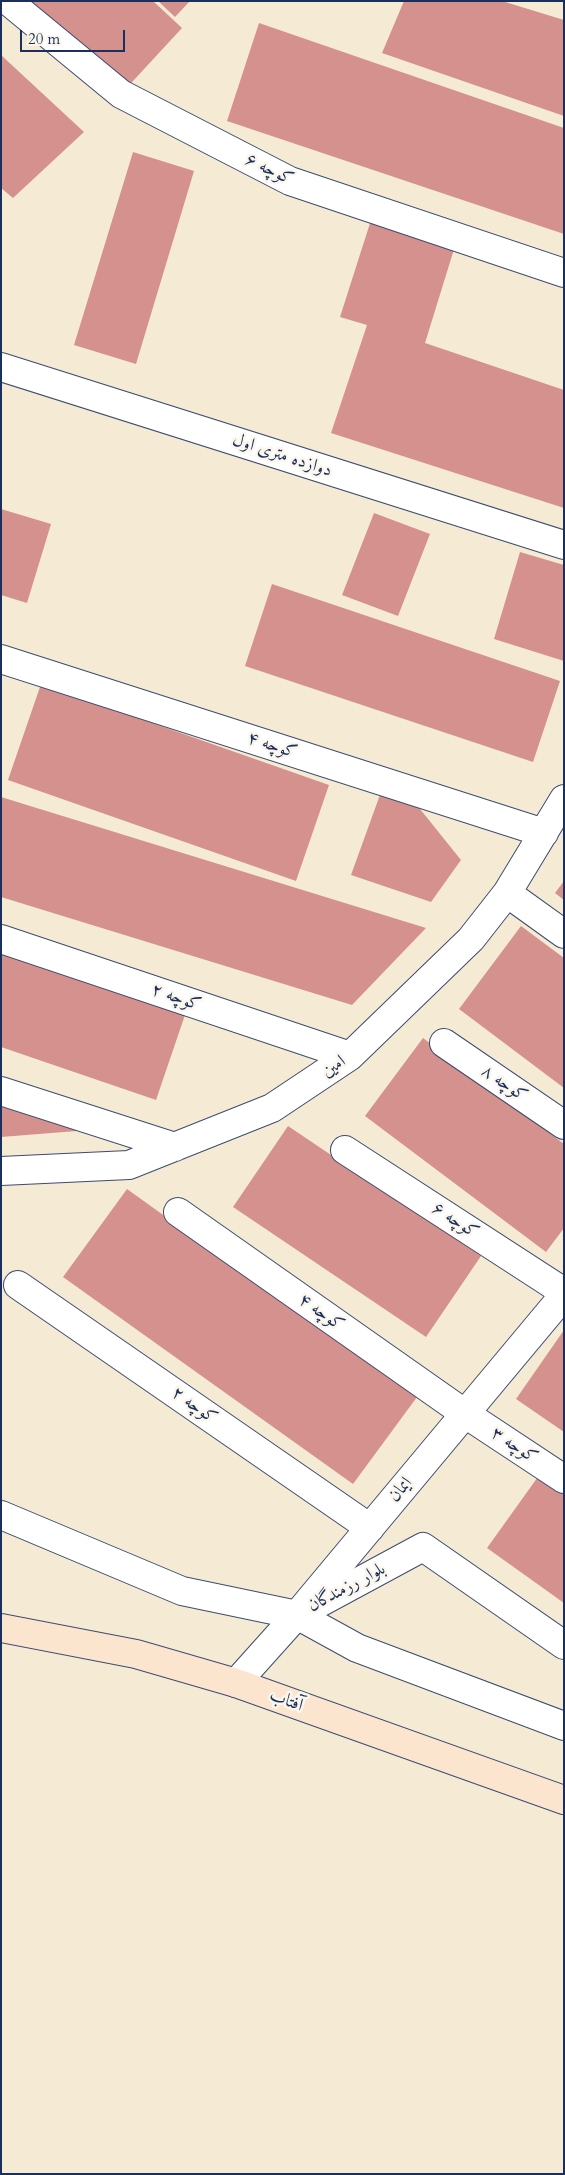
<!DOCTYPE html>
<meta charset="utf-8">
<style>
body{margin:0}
#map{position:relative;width:565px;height:2175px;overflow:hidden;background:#f5ebd5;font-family:Cardo,serif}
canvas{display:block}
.frame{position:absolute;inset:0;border:2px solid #1b2f5e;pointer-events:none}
.scale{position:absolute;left:20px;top:30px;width:105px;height:22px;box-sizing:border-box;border:2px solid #1b2f5e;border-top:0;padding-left:6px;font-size:15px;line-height:18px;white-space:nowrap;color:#1b2f5e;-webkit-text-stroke:4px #fbf7ec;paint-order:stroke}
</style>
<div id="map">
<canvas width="565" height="2175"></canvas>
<div class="frame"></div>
<div class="scale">20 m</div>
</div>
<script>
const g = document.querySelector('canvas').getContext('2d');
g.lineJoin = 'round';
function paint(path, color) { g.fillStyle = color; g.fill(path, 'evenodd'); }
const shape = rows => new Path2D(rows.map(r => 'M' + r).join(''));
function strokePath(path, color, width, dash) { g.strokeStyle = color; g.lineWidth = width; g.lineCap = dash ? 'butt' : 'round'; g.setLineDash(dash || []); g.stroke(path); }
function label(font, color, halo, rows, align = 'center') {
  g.font = font + ' Cardo,Amiri,serif'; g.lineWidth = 5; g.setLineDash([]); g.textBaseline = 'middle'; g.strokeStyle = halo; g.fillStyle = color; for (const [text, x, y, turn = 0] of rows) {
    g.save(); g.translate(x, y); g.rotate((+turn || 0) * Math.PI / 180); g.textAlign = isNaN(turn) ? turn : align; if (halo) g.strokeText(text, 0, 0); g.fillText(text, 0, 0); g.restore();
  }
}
paint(shape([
 [21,1,153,1,182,28,121,94],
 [158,1,190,1,175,17],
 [404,1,502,1,564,20,564,116,382,53],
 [259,23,564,128,564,234,227,121],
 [1,55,84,132,13,198,1,188],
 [133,152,194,171,136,364,74,345],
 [371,220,455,246,425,343,564,390,564,508,331,433,367,325,340,317],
 [1,509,51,524,27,603,1,595],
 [374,513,430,534,398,616,342,595],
 [520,552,564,565,564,661,494,639],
 [272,584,560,681,533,762,245,666],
 [41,684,329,785,296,881,8,780],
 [381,792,416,804,461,860,431,902,351,875],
 [1,797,426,928,352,1005,1,897],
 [564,881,564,900,555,893],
 [521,926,564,958,564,1088,459,1009],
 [1,949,186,1012,156,1100,1,1047],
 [423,1038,564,1144,564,1228,546,1252,365,1116],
 [1,1100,102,1129,1,1137],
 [288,1126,481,1256,426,1337,233,1207],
 [127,1189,417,1397,353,1484,63,1277],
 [564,1330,564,1432,516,1399],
 [540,1474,564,1491,564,1603,487,1548]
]), '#d5918d');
const minor = shape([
 [8,1,121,94,290,181,564,273],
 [1,367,564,545],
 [1,659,544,833],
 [507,893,564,934],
 [1,939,350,1056],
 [444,1043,564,1125],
 [1,1091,175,1147],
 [345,1150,564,1292],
 [1,1171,129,1165,272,1108,350,1056,471,939,507,893,564,799],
 [178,1212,464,1413,564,1479],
 [18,1285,370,1528],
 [236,1683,297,1615,564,1295]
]);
const tertiary = shape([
 [1,1515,182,1591,297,1615,357,1648,564,1726],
 [297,1615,423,1547,564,1645]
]);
const secondary = shape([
 [1,1628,136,1654,236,1683,564,1800]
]);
strokePath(minor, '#3c4b70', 30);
strokePath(tertiary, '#3c4b70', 30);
strokePath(secondary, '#3c4b70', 30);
strokePath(minor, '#fff', 28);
strokePath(tertiary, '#fff', 28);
strokePath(secondary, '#fbe5cf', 28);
label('18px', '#1b2f5e', '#fbf7ec', [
 ["کوچه ۶",269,170,26],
 ["دوازده متری اول",282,456,18],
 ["کوچه ۴",272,746,18],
 ["کوچه ۲",176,998,19],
 ["امین",334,1067,-34],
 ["کوچه ۸",504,1084,34],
 ["کوچه ۶",455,1221,33],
 ["کوچه ۴",321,1313,35],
 ["کوچه ۲",194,1406,35],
 ["کوچه ۳",514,1446,33],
 ["ایمان",401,1490,-50],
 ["بلوار رزمندگان",347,1588,-28],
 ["آفتاب",286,1701,20]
]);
</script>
